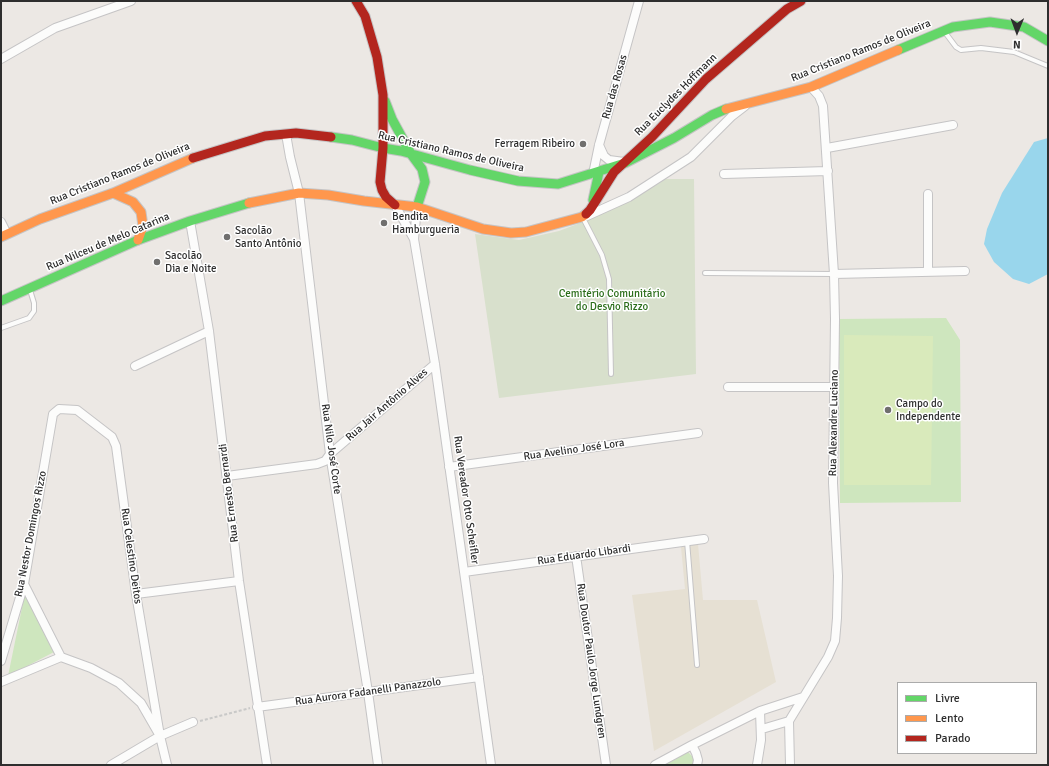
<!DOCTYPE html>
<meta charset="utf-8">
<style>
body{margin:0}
#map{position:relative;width:1049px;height:766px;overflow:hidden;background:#ece8e4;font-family:Signika,sans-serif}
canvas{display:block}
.frame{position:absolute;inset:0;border:2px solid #2e2e2e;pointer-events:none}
.legend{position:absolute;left:897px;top:682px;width:140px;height:72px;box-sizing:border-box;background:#fff;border:1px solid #ababab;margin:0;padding:5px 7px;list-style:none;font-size:12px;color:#2e2e2e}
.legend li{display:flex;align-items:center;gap:8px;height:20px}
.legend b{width:20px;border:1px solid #ababab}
.north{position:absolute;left:997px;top:12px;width:40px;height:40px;-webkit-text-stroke:3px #fff;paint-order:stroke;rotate:181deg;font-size:11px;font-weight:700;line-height:16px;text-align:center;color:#2e2e2e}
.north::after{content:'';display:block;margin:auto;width:14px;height:18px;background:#2e2e2e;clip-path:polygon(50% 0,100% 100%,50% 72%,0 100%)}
</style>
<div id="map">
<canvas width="1049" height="766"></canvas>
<div class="frame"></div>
<ul class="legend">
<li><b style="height:5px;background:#63d668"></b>Livre</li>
<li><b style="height:5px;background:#ff974d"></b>Lento</li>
<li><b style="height:5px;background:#b3261e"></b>Parado</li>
</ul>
<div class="north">N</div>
</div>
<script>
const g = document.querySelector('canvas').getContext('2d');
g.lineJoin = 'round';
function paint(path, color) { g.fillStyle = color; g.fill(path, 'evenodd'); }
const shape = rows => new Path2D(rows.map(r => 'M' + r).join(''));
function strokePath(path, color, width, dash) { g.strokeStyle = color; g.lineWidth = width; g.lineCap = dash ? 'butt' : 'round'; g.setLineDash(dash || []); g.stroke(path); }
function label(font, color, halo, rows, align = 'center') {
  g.font = font + ' Signika,sans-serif'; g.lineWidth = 3; g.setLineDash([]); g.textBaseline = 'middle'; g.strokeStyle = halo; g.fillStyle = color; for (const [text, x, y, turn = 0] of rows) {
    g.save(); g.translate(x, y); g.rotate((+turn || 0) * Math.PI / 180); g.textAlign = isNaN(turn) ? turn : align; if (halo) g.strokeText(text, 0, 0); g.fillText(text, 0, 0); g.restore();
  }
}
paint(shape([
 [698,544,703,600,757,600,776,682,654,751,632,595,685,589,681,547]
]), '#e6e0d3');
paint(shape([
 [946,318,960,340,961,502,840,503,839,319],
 [25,593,54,652,8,676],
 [688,752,694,758,694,765,665,765]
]), '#cee6be');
paint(shape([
 [665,179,694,179,696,374,499,398,475,234,519,240,559,231,588,220,656,185]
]), '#d8e0cc');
paint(shape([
 [844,335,933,336,931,485,844,485]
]), '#d9eabb');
paint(shape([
 [1048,138,1048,274,1029,284,1013,279,994,262,984,244,987,229,1002,193,1034,142]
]), '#99d6ec');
const lane = shape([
 [944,31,956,47,961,50,981,48,1014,52,1048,66],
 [583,218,602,255,609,279,611,374],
 [705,273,834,274],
 [1,328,29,318,34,311,34,303,30,290],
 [687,541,697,665]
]);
const street = shape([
 [1,59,55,28,131,1],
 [286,134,290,157,299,193,330,454,368,692,378,765],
 [599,145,604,156,609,160,624,162],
 [827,148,953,125],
 [593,174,599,145,639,1],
 [724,174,828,171],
 [395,205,414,239],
 [417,207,414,239,435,364,491,765],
 [587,216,629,197,691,157,732,116,745,106],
 [190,221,209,331,239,581,267,765],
 [1,222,7,234],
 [928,272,928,194],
 [834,274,965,271],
 [135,366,209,331],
 [728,387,834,387],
 [449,467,698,433],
 [227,476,317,464,325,461,330,454,435,364],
 [576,556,606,765],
 [464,572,704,539],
 [24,584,61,657,91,668,119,683,141,703,160,736,167,765],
 [136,594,239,581],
 [1,661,24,584,53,414,59,409,77,410,112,437,116,446,136,594,160,736],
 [1,682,61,657],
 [257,707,479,677],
 [760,711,803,697],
 [789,721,790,765],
 [762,729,789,721,828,657,835,641,837,618,838,576,833,483,835,319,834,274,823,106,819,96,811,87],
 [692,745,696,753,698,760,697,765],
 [111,765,160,736,193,722],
 [655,765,692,745,760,711,761,740,757,765]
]);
const fast = shape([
 [898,50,953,27,990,22,1024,27,1048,41],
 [385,101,392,119,411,154,422,169,425,182,417,207],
 [331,137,352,140,383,148,401,151,470,170,518,181,558,184,625,163,674,138,712,115,726,109],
 [593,200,599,172],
 [1,301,138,240,190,221,249,203]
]);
const slow = shape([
 [726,109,811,87,898,50],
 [113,193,133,202,141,212,143,226,138,240],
 [249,203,299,193,328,195,364,201,417,207,483,229,511,233,526,232,582,217,586,214],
 [1,237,40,219,113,193,193,158]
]);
const jam = shape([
 [356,1,365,16,377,57,383,95,383,148,380,182,382,190,386,197,395,205],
 [193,158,265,136,296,133,331,137],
 [586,214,590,210,614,172,652,137,706,79,787,9,801,1]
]);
strokePath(lane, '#c5c4c5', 6);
strokePath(street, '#c5c4c5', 10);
strokePath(fast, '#c5c4c5', 11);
strokePath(slow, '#c5c4c5', 11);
strokePath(jam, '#c5c4c5', 11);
strokePath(shape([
 [200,721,250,708]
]), '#c9c9c8', 2, [3, 2]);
strokePath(lane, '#fcfcfb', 4);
strokePath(street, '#fcfcfb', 8);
strokePath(fast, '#63d668', 9);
strokePath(slow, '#ff974d', 9);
strokePath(jam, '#b3261e', 9);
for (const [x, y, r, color] of [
 [583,144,4,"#706f6e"],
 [384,223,4,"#706f6e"],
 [227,237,4,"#706f6e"],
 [157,262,4,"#706f6e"],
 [888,410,4,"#706f6e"]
]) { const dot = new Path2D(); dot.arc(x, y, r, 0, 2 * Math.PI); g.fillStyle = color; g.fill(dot); strokePath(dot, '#fff', 1.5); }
label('11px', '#2e2e2e', '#fff', [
 ["Rua Cristiano Ramos de Oliveira",861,51,-22],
 ["Rua das Rosas",615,87,-74],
 ["Rua Euclydes Hoffmann",676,95,-45],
 ["Rua Cristiano Ramos de Oliveira",451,152,13],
 ["Rua Cristiano Ramos de Oliveira",120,174,-22],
 ["Rua Nilceu de Melo Catarina",108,242,-23],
 ["Rua Jair Antônio Alves",387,405,-41],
 ["Rua Alexandre Luciano",834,423,-89],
 ["Rua Nilo José Corte",331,449,82],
 ["Rua Avelino José Lora",574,450,-8],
 ["Rua Ernesto Bernardi",229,493,-97],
 ["Rua Vereador Otto Scheifler",466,500,82],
 ["Rua Nestor Domingos Rizzo",31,534,-79],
 ["Rua Eduardo Libardi",584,555,-8],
 ["Rua Celestino Deitos",131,556,82],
 ["Rua Doutor Paulo Jorge Lundgren",591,661,82],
 ["Rua Aurora Fadanelli Panazzolo",368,692,-8]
]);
label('11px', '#2e2e2e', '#fff', [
 ["Ferragem Ribeiro",575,144,"right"],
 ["Bendita",392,217],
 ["Hamburgueria",392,230],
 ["Sacolão",235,231],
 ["Santo Antônio",235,244],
 ["Sacolão",165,256],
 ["Dia e Noite",165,269],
 ["Campo do",896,404],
 ["Independente",896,417]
], 'left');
label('11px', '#2c6e1b', '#fff', [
 ["Cemitério Comunitário",612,294],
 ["do Desvio Rizzo",612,307]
]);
</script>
